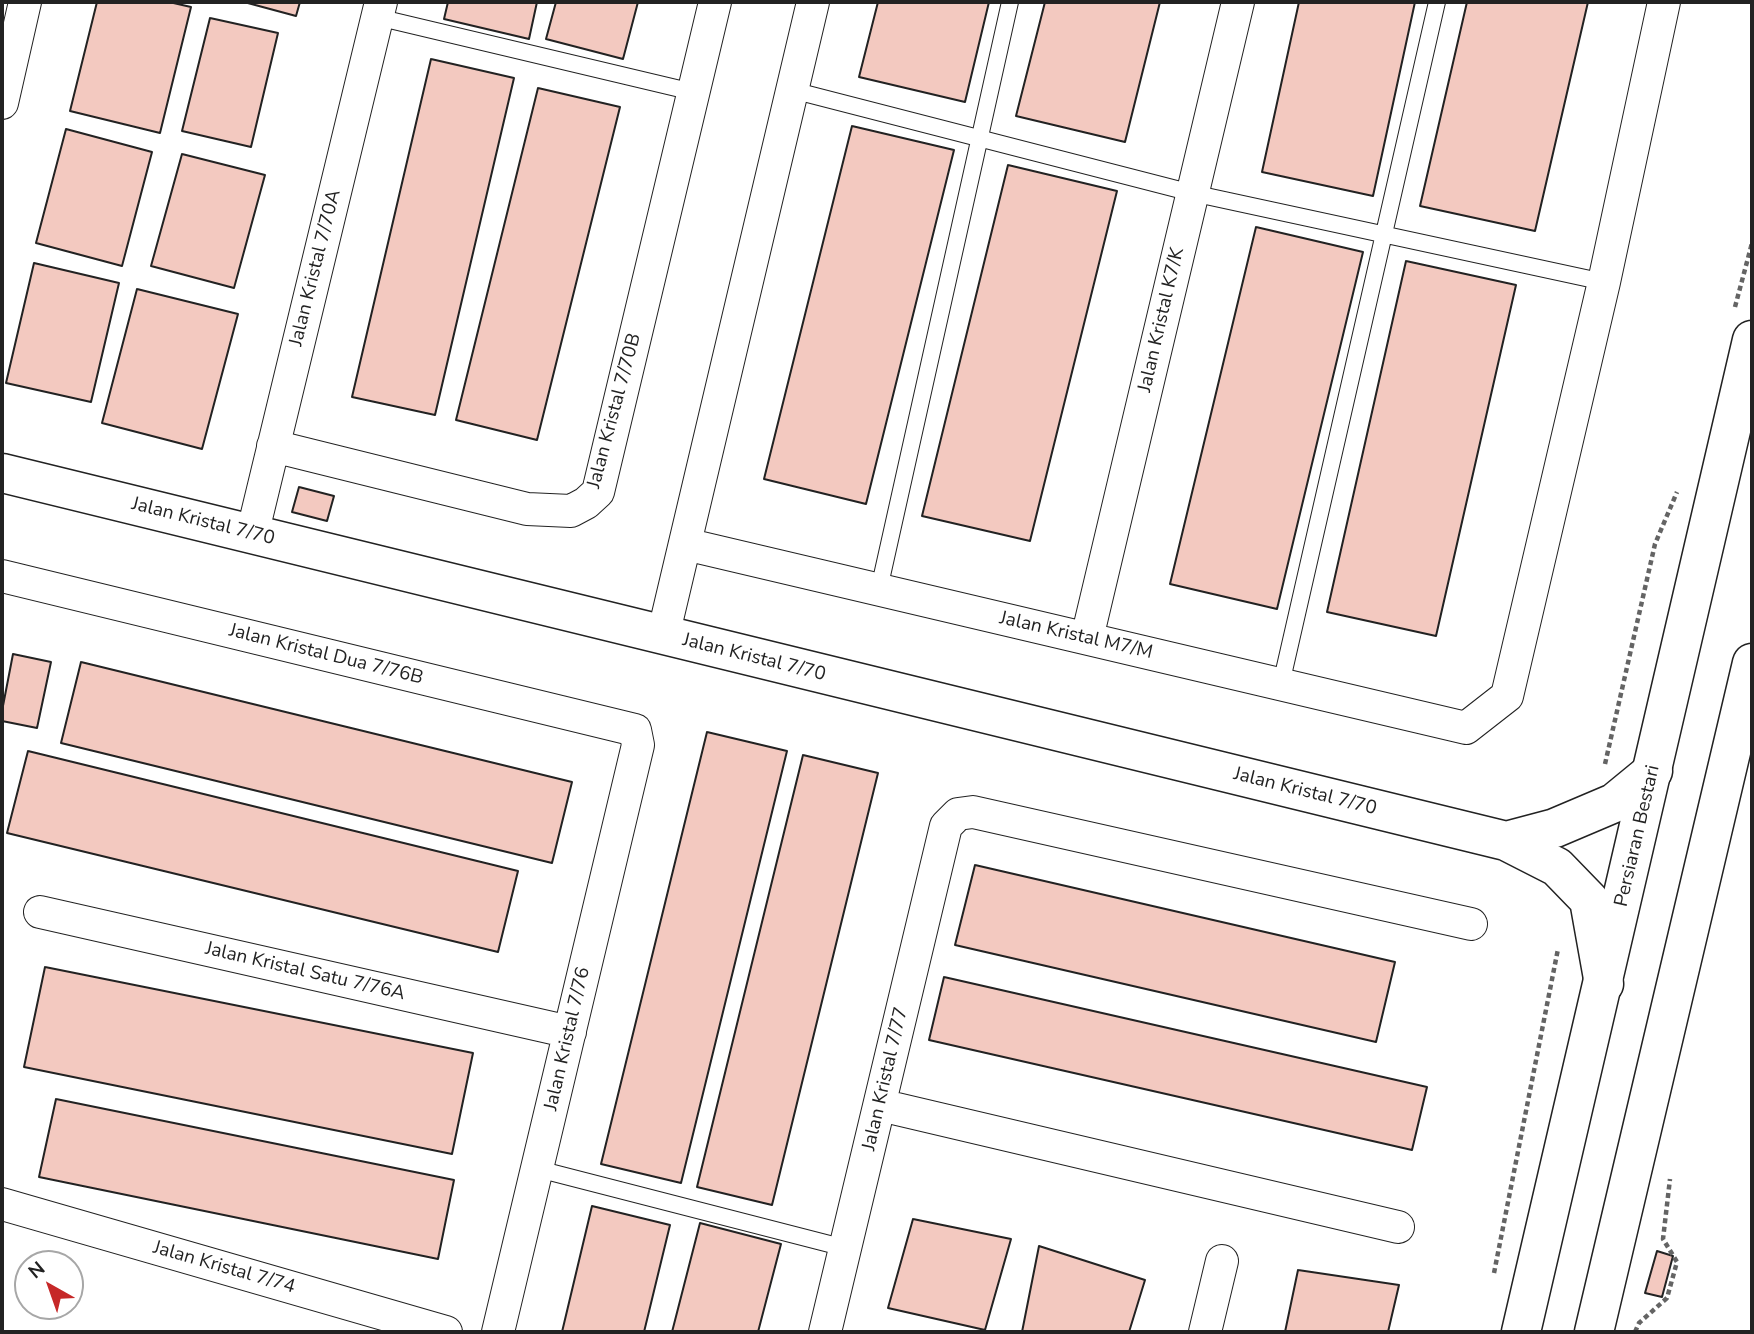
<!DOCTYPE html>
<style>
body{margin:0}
#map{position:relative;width:1754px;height:1334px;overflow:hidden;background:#fff;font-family:"Nunito Sans",sans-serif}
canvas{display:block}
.frame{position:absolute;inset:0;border:4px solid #222;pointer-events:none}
.north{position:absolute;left:14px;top:1250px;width:70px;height:70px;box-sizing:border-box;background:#fff;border:2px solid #a7a7a7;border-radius:50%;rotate:320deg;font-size:19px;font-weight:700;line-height:28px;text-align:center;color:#222}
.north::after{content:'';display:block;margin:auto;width:24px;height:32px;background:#c62828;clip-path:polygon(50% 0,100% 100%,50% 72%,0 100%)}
</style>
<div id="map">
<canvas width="1754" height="1334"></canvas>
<div class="frame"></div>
<div class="north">N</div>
</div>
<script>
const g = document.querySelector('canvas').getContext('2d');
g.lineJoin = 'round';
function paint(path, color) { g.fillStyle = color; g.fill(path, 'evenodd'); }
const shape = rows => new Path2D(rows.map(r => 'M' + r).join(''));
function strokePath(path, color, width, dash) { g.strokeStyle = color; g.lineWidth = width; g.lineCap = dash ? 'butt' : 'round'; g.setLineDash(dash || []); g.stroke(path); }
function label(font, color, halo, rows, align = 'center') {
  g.font = font + ' "Nunito Sans",sans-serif'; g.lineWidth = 5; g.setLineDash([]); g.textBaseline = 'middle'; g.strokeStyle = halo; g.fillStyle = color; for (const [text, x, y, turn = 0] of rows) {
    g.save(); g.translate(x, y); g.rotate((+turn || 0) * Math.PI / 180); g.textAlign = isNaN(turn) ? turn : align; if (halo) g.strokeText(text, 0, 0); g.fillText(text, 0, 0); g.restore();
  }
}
const building = shape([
 [97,2,169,2,191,7,160,133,70,111,97,2],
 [244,2,300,2,296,16,244,2],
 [448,2,537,2,529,39,444,19,448,2],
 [556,2,638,2,623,59,546,39,556,2],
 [878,2,989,2,965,102,859,77,878,2],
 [1045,2,1160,2,1125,142,1016,116,1045,2],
 [1299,2,1415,2,1373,196,1262,172,1299,2],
 [1467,2,1588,2,1535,231,1420,206,1467,2],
 [210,18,278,33,251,147,182,131,210,18],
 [431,59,514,78,435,415,352,397,431,59],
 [538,88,620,107,537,440,456,420,538,88],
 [852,126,954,150,866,504,764,479,852,126],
 [66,129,152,152,122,266,36,243,66,129],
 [182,154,265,175,234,288,151,266,182,154],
 [1008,165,1117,191,1030,541,922,516,1008,165],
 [1256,227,1363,252,1277,609,1170,584,1256,227],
 [1406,261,1516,285,1436,636,1327,612,1406,261],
 [34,263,119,283,91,402,6,383,34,263],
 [137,289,238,314,202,449,102,423,137,289],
 [299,487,334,496,327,521,292,512,299,487],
 [13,654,51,662,37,728,2,721,2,711,13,654],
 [81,662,572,782,552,863,61,743,81,662],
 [707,732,787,751,681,1183,601,1164,707,732],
 [28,751,518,871,498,952,7,833,28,751],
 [803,755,878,773,772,1205,697,1187,803,755],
 [975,865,1395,962,1376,1042,955,945,975,865],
 [45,967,473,1053,452,1154,24,1067,45,967],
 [944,977,1427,1087,1412,1150,929,1040,944,977],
 [56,1099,454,1180,438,1259,39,1177,56,1099],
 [592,1206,670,1225,644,1332,562,1332,592,1206],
 [913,1219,1011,1239,985,1330,888,1308,913,1219],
 [700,1223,781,1244,758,1332,672,1332,700,1223],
 [1039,1246,1145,1280,1129,1332,1022,1332,1039,1246],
 [1657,1251,1673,1256,1662,1297,1645,1293,1657,1251],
 [1298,1270,1399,1285,1388,1332,1285,1332,1298,1270]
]);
paint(building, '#f3c9c0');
strokePath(building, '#222', 2);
const service = shape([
 [377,17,693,92],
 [792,90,1192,193,1604,282],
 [879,589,1010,2],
 [1281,684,1437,2],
 [538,1169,845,1248]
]);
const minor = shape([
 [2,103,25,2],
 [273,446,527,509,571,511,586,503,598,492,715,2],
 [252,535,381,2],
 [685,544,1466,728,1507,696,1604,282,1664,2],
 [2,576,635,730,638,745,498,1332],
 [663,636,813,2],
 [1087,638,1238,2],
 [40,912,570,1032],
 [880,1105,1398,1227],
 [2,1204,446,1332],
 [825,1332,946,826,958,814,973,812,1471,924],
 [1205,1332,1222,1261]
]);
const tertiary = shape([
 [2,473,1506,841,1557,867,1589,900,1604,984],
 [1506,841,1555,828,1614,803,1653,771]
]);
const primary = shape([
 [1521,1332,1752,340],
 [1594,1332,1752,663]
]);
strokePath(service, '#222', 18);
strokePath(minor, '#222', 34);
strokePath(tertiary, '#222', 41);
strokePath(primary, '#222', 41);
strokePath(shape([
 [1735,307,1752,243],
 [1605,764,1655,544,1677,492],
 [1494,1273,1558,949],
 [1635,1332,1639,1323,1667,1298,1677,1262,1663,1239,1670,1179]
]), '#646464', 4.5, [5, 3.5]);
strokePath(service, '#fff', 16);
strokePath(minor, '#fff', 32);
strokePath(tertiary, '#fff', 38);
strokePath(primary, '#fff', 38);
label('19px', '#222', '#fff', [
 ["Jalan Kristal 7/70A",316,268,-76],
 ["Jalan Kristal K7/K",1162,320,-77],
 ["Jalan Kristal 7/70B",615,411,-75],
 ["Jalan Kristal 7/70",203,522,14],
 ["Jalan Kristal M7/M",1076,636,13],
 ["Jalan Kristal Dua 7/76B",326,655,14],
 ["Jalan Kristal 7/70",754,658,14],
 ["Jalan Kristal 7/70",1305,792,14],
 ["Persiaran Bestari",1638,836,-77],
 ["Jalan Kristal Satu 7/76A",305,972,13],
 ["Jalan Kristal 7/76",568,1039,-77],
 ["Jalan Kristal 7/77",886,1079,-77],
 ["Jalan Kristal 7/74",224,1268,16]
]);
</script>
